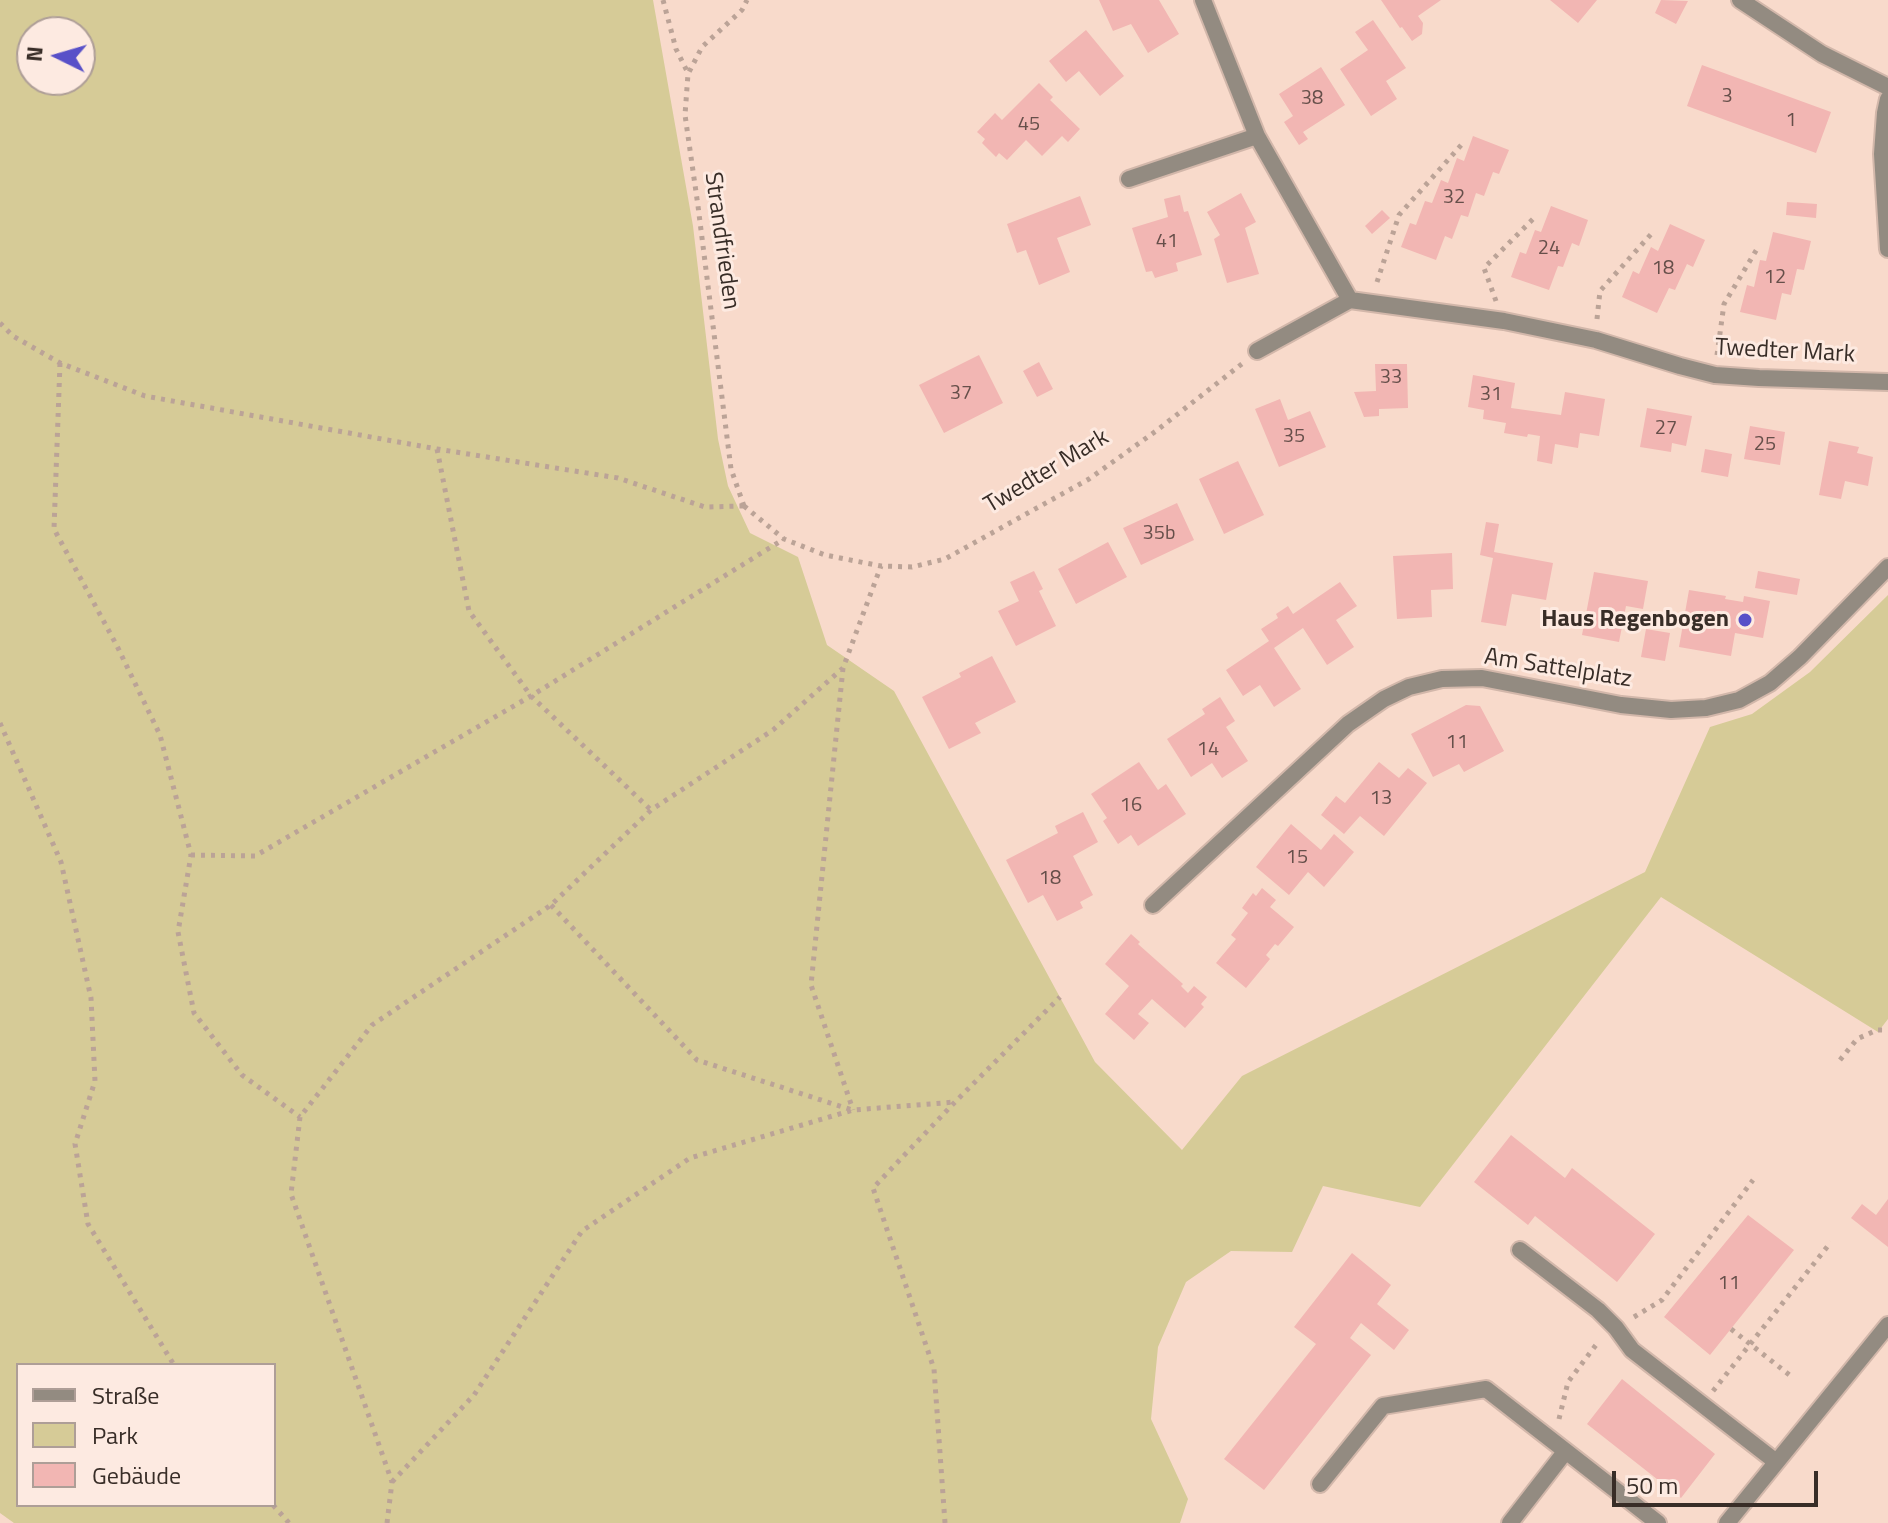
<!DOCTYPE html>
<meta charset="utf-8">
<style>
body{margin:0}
#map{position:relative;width:1888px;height:1523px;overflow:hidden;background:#f8dacb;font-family:"Titillium Web",sans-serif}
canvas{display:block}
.legend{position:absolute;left:16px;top:1363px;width:260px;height:144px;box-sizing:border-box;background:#fdeae1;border:2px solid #ae9e97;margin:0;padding:10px 14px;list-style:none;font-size:24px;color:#382d27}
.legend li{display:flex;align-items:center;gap:16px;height:40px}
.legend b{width:40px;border:2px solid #ae9e97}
.north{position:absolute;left:16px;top:16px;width:80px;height:80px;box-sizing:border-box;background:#fdeae1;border:2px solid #ae9e97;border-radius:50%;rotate:275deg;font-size:22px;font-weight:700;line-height:32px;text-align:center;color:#382d27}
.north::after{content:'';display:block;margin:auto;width:28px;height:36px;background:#5850c8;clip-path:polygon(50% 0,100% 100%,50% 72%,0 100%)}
.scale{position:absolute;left:1612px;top:1471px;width:206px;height:36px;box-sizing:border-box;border:4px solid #382d27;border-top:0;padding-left:10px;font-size:24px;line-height:28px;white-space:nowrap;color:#382d27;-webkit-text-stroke:6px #fdeae1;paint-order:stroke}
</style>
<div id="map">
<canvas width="1888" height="1523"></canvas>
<ul class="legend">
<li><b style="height:10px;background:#938b81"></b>Straße</li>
<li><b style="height:22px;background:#d6cb97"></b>Park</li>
<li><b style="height:22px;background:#f2b6b3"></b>Gebäude</li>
</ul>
<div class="north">N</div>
<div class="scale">50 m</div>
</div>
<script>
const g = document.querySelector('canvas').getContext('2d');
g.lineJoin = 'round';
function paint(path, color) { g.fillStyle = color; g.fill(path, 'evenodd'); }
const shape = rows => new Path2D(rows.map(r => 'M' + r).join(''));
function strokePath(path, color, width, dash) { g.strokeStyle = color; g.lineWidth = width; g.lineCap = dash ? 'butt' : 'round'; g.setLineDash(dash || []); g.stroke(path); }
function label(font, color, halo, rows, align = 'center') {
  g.font = font + ' "Titillium Web",sans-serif'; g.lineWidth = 6; g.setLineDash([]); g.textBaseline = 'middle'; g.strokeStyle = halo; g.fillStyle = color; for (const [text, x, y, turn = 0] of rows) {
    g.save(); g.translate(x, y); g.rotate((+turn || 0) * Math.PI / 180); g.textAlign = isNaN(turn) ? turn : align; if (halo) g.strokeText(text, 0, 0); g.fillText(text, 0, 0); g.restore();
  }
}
paint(shape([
 [0,0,653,0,693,226,718,439,728,486,750,533,798,557,827,645,894,691,1095,1062,1182,1150,1242,1076,1645,872,1710,727,1752,714,1810,672,1888,595,1888,1019,1878,1032,1661,897,1420,1207,1323,1186,1292,1252,1231,1251,1186,1282,1158,1347,1151,1419,1188,1499,1180,1523,14,1523,0,1513],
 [80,32,80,80,32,80,32,32],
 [18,1365,274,1365,274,1505,18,1505]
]), '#d6cb97');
paint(shape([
 [1099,0,1159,0,1179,34,1148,53,1131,24,1113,31],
 [1381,0,1441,0,1418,16,1423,23,1422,34,1412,41,1402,27,1400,28],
 [1550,0,1597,0,1578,23],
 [1661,0,1688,1,1676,24,1655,13],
 [1373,20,1406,68,1386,81,1397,99,1371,116,1340,69,1368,50,1355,32],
 [1086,30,1124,76,1100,96,1079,71,1066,82,1049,61],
 [1702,65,1831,112,1816,153,1687,106],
 [1321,67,1345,105,1303,132,1308,139,1299,145,1284,122,1293,116,1279,94],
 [1039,83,1053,97,1050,100,1080,129,1068,142,1062,136,1042,156,1026,140,1007,160,999,153,996,157,982,143,985,139,977,132,995,113,1002,120],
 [1473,136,1509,150,1499,174,1493,172,1484,196,1476,193,1468,217,1461,215,1452,239,1445,236,1436,260,1401,247,1410,223,1416,225,1425,201,1432,203,1441,180,1448,183,1457,158,1464,161],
 [1241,193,1256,222,1245,228,1259,274,1227,283,1214,239,1220,235,1207,212],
 [1180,195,1184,212,1188,211,1202,255,1176,263,1178,271,1155,278,1152,271,1146,272,1132,228,1168,217,1164,199],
 [1080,196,1091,225,1057,238,1070,272,1039,285,1026,250,1017,253,1007,224],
 [1787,202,1817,204,1816,218,1786,215],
 [1551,206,1588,220,1579,246,1572,243,1563,267,1558,266,1549,290,1511,277,1520,252,1526,254,1535,230,1541,232],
 [1382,210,1390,218,1372,234,1365,226],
 [1670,224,1705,240,1693,267,1687,264,1675,290,1669,288,1657,313,1622,297,1633,271,1639,274,1651,247,1658,251],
 [1773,232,1811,241,1804,270,1797,269,1791,295,1782,293,1776,320,1740,312,1747,285,1754,287,1760,260,1766,261],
 [1767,346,1783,348,1782,360,1767,359],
 [979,355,1003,403,944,433,919,385],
 [1039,362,1053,389,1037,397,1023,371],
 [1375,364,1407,364,1408,408,1379,409,1379,416,1364,417,1354,392,1376,391],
 [1473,375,1515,383,1511,408,1561,415,1565,392,1605,399,1599,436,1580,433,1578,448,1555,444,1552,464,1537,461,1540,436,1528,434,1527,437,1504,433,1506,423,1483,419,1484,410,1468,407],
 [1280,399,1288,420,1310,411,1326,447,1279,467,1255,409],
 [1647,408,1692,416,1686,446,1672,443,1671,452,1640,447],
 [1750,426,1785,432,1780,465,1744,459],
 [1829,441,1859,447,1857,453,1873,457,1868,486,1845,481,1841,499,1819,495],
 [1705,449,1732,454,1728,477,1701,472],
 [1238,461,1264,515,1224,534,1199,479],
 [1177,503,1194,540,1141,565,1123,528],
 [1486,522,1499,524,1494,552,1553,563,1546,600,1512,594,1506,626,1481,622,1493,558,1480,555],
 [1108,542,1127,577,1076,604,1058,569],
 [1452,553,1453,589,1431,590,1432,617,1397,619,1393,556],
 [1034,571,1043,589,1039,591,1056,626,1016,646,998,611,1019,601,1010,582],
 [1758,571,1800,579,1797,595,1755,588],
 [1594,572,1648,581,1643,609,1626,606,1619,642,1582,635],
 [1340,582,1357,606,1336,620,1354,647,1327,665,1303,628,1274,648,1301,689,1274,707,1260,685,1243,696,1226,670,1269,641,1261,629,1278,618,1276,614,1288,606,1293,614],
 [1689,590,1726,596,1725,599,1743,602,1744,596,1770,601,1763,638,1735,633,1731,656,1679,647],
 [1646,629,1670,633,1665,661,1641,657],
 [992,656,1016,702,975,723,981,733,949,749,922,697,961,677,959,673],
 [1220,697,1235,721,1226,727,1248,761,1222,778,1212,763,1191,777,1167,739,1205,714,1202,709],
 [1466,705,1480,706,1504,751,1464,772,1459,764,1433,777,1411,734],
 [1139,762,1158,790,1166,784,1186,814,1138,846,1131,835,1118,844,1103,821,1107,818,1091,794],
 [1379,762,1399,778,1408,768,1427,783,1384,836,1360,816,1344,834,1321,815,1336,796,1345,803],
 [1083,812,1098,842,1073,856,1093,895,1080,902,1083,908,1057,921,1043,895,1028,903,1006,860,1058,833,1055,826],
 [1291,824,1321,850,1334,834,1354,852,1324,887,1308,872,1289,895,1256,867],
 [1262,888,1276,900,1270,907,1294,927,1278,946,1275,944,1266,955,1270,959,1246,988,1216,963,1236,939,1231,935,1248,913,1242,908,1253,893,1256,896],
 [1131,934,1140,942,1138,944,1183,984,1181,986,1188,993,1194,986,1207,997,1201,1004,1204,1007,1185,1028,1152,999,1138,1014,1149,1023,1134,1040,1105,1014,1129,986,1105,964],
 [1511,1135,1565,1178,1572,1168,1655,1234,1617,1282,1535,1216,1528,1225,1474,1182],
 [1888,1199,1888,1247,1851,1218,1862,1204,1876,1215],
 [1748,1215,1794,1250,1710,1355,1664,1317],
 [1352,1253,1391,1285,1377,1304,1409,1330,1394,1350,1361,1323,1350,1338,1371,1355,1264,1490,1224,1459,1316,1344,1294,1327],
 [1622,1379,1715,1454,1681,1498,1587,1424]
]), '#f2b6b3');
const minor = shape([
 [1203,0,1257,136,1350,300],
 [1740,0,1822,54,1888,87],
 [1888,99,1885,113,1882,154,1888,249],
 [1129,179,1257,136],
 [1257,351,1350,300,1504,321,1596,340,1680,366,1715,375,1759,378,1888,382],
 [1153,905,1348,724,1384,699,1409,687,1442,679,1482,678,1621,705,1671,710,1706,708,1739,700,1770,683,1800,657,1888,567],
 [1520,1250,1598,1310,1616,1328,1632,1350,1775,1461],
 [1320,1484,1383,1406,1486,1389,1658,1523],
 [1510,1523,1565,1452],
 [1727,1523,1888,1325]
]);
strokePath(minor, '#d2b7aa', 20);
strokePath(shape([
 [663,0,676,49,688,73],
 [1377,282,1399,215,1463,143],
 [1496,301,1484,268,1535,217],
 [1597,319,1600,291,1653,232],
 [0,323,13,336,60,363,145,396,437,449,618,478,705,507,744,506],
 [1717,355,1724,304,1757,249],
 [60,363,54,529,117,646,160,735,191,855,178,932,194,1013,242,1075,300,1117],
 [437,449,469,611,531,696,651,810],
 [744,506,784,539,825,555,881,566,912,567,945,559,1089,479,1156,431,1243,363],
 [744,506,731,469,698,206,685,115,688,74,702,47,742,10,747,0],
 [843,668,811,985,853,1110],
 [0,723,61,862,91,998,95,1081,75,1144,88,1224,174,1365],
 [191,855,255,856,531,696,784,539],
 [551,905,697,1060,852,1110],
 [1840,1060,1857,1039,1877,1030,1888,1030],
 [1634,1317,1662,1300,1753,1180],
 [1731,1329,1792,1377],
 [1713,1391,1831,1242],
 [1559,1419,1568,1382,1599,1341],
 [392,1482,474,1395,582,1231,690,1158,853,1110,955,1102],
 [273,1505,289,1523],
 [387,1523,392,1482,291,1194,300,1117,372,1025,551,905,651,810,773,730,843,668,881,566],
 [945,1523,934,1369,873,1188,955,1102,1060,997]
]), '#bba397', 5, [4, 6]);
strokePath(minor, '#938b81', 16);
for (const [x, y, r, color] of [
 [1745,620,8,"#5850c8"]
]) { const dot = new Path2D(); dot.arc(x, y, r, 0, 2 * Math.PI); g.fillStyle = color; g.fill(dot); strokePath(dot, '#fdeae1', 3); }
label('20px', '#664f4a', null, [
 ["3",1727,97],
 ["38",1312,99],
 ["1",1791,121],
 ["45",1029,125],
 ["32",1454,198],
 ["41",1167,242],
 ["24",1549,249],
 ["18",1663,269],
 ["12",1775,278],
 ["33",1391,378],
 ["37",961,394],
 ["31",1491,395],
 ["27",1666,429],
 ["35",1294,437],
 ["25",1765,445],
 ["35b",1159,534],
 ["11",1457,743],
 ["14",1208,750],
 ["13",1381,799],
 ["16",1131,806],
 ["15",1297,858],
 ["18",1050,879],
 ["11",1729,1284]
]);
label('24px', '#382d27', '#fdeae1', [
 ["Strandfrieden",721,241,82],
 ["Twedter Mark",1785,352,3],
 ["Twedter Mark",1047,472,-31],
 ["Am Sattelplatz",1558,669,9]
]);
label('bold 24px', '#382d27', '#fdeae1', [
 ["Haus Regenbogen",1729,620]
], 'right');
</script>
